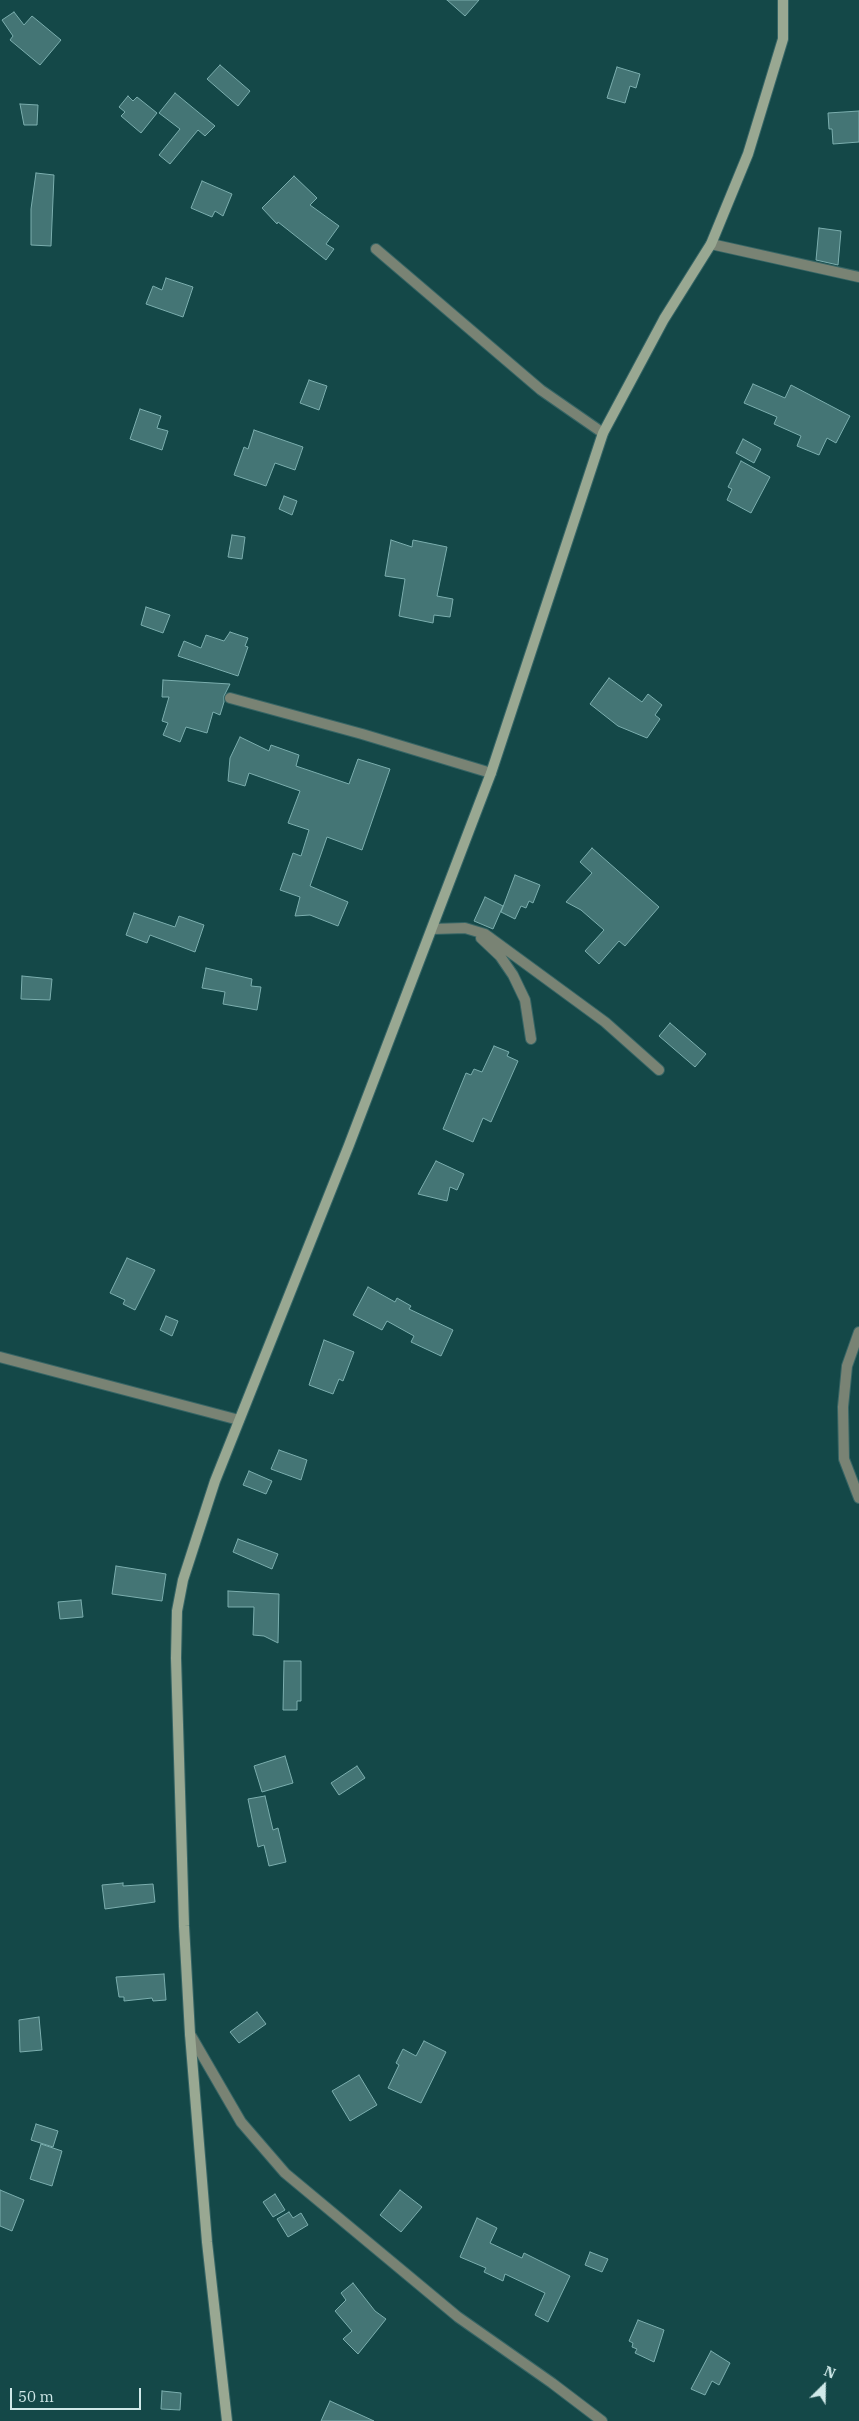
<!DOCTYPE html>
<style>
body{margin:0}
#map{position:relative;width:859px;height:2421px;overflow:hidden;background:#144848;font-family:"IBM Plex Serif",serif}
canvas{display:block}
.north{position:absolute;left:799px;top:2361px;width:50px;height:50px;-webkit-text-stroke:4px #144848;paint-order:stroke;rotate:23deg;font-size:14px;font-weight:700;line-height:20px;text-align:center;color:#d0e9e9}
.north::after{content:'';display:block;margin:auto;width:18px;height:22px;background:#d0e9e9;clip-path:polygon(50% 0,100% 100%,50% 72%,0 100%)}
.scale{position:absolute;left:10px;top:2388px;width:131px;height:22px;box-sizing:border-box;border:2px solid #d0e9e9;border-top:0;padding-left:6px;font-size:15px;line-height:18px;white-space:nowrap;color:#d0e9e9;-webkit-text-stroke:4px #144848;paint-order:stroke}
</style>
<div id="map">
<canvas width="859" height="2421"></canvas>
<div class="north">N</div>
<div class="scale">50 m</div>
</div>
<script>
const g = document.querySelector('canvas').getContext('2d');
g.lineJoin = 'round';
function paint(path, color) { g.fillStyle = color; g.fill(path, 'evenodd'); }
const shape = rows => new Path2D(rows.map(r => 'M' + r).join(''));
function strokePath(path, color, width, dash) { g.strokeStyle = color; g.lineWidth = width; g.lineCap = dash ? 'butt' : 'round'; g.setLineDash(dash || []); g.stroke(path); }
const building = shape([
 [447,0,479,0,465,16,447,0],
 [14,12,24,25,32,16,61,40,40,65,10,40,13,36,2,20,14,12],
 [220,65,250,91,238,106,207,79,220,65],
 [617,67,640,74,636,88,630,86,625,103,607,98,617,67],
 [175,93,215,126,205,136,198,130,170,164,159,155,180,129,159,113,175,93],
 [128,96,133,101,137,97,157,113,141,133,121,116,125,112,119,107,128,96],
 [20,104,38,105,37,125,24,125,20,104],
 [859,111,859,142,833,144,832,129,829,129,828,113,859,111],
 [36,173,54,175,51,246,31,245,31,209,36,173],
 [294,176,317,198,310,205,339,226,326,244,334,249,326,260,278,222,277,224,262,208,294,176],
 [202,181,232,194,223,216,215,211,212,217,191,208,202,181],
 [819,228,841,231,838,265,816,260,819,228],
 [166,278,193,287,183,317,146,304,153,286,162,290,166,278],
 [309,380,327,386,319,410,300,403,309,380],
 [753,384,785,398,791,385,850,416,836,443,827,438,819,455,797,446,801,436,774,424,777,417,744,403,753,384],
 [140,409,161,416,157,428,168,431,162,450,130,439,140,409],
 [254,430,303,447,295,470,275,463,266,486,234,475,244,447,248,449,254,430],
 [743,439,761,449,754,463,736,453,743,439],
 [741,461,770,477,751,513,727,500,732,489,728,487,741,461],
 [284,496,297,501,292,515,279,509,284,496],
 [232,535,245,537,242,559,228,557,232,535],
 [391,540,412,547,413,540,447,547,437,596,453,599,450,617,434,615,433,623,399,616,405,579,385,576,391,540],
 [146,607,170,615,163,633,141,625,146,607],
 [230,632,248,638,245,646,248,647,238,676,178,656,184,641,201,648,206,635,224,641,230,632],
 [609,678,642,702,648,694,662,705,655,715,660,719,647,738,618,726,590,704,609,678],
 [163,680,230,684,224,696,224,702,220,715,213,712,207,733,186,727,180,742,163,735,168,723,162,721,169,697,162,697,163,680],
 [240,737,269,751,271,745,299,755,296,766,349,784,358,759,390,769,362,850,327,837,310,886,348,902,338,926,310,915,295,916,300,897,280,890,293,853,301,856,309,830,288,823,300,791,249,773,245,786,228,781,230,758,240,737],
 [592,848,659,907,625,946,619,941,599,964,585,951,604,930,581,910,566,902,592,873,580,862,592,848],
 [515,875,540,885,533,903,529,901,526,908,521,906,515,919,501,912,515,875],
 [485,897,503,906,493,929,474,921,485,897],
 [134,913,175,927,179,916,204,925,195,952,150,935,147,943,126,935,134,913],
 [206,968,252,979,251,986,261,987,257,1010,223,1004,225,992,202,988,206,968],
 [22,976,52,979,50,1000,21,999,22,976],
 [670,1023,706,1054,695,1067,659,1036,670,1023],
 [494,1046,509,1052,507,1056,518,1061,491,1122,483,1118,473,1142,443,1129,466,1073,471,1075,474,1069,482,1072,494,1046],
 [436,1161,464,1174,457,1190,450,1187,447,1201,418,1194,436,1161],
 [127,1258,155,1270,135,1310,123,1304,125,1300,110,1293,127,1258],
 [368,1287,395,1302,397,1298,411,1306,409,1309,453,1330,441,1356,411,1342,414,1336,387,1321,382,1330,353,1315,368,1287],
 [166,1316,178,1321,172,1336,160,1330,166,1316],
 [324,1340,354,1352,343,1381,339,1379,333,1394,309,1385,324,1340],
 [279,1450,307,1460,301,1480,271,1469,279,1450],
 [249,1471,272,1481,266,1494,243,1485,249,1471],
 [238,1539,278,1554,272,1569,233,1552,238,1539],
 [116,1566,166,1574,162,1601,112,1594,116,1566],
 [228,1591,279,1594,278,1643,264,1636,253,1635,254,1607,228,1607,228,1591],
 [81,1600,83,1617,60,1619,58,1602,81,1600],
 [284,1661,301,1661,301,1701,297,1701,297,1710,283,1710,284,1661],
 [285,1756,293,1783,262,1792,254,1766,285,1756],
 [357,1766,365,1778,339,1795,331,1783,357,1766],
 [265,1796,273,1830,278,1828,286,1862,269,1866,264,1845,258,1847,248,1799,265,1796],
 [123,1883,123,1886,153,1884,155,1902,105,1909,102,1885,123,1883],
 [164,1974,166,2000,153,2001,152,1998,124,2001,124,1997,119,1997,116,1977,164,1974],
 [257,2012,266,2024,239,2043,230,2032,257,2012],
 [39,2017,42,2050,20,2052,19,2020,39,2017],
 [424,2041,446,2052,421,2103,388,2088,399,2065,396,2063,403,2049,416,2056,424,2041],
 [359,2075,377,2105,350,2121,332,2091,359,2075],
 [36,2124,58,2131,53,2147,31,2140,36,2124],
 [41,2144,62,2151,52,2186,30,2179,41,2144],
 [0,2190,24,2200,12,2231,0,2226,0,2190],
 [400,2190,422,2207,401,2232,380,2215,400,2190],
 [275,2194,285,2210,273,2217,263,2202,275,2194],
 [289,2212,293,2218,301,2213,308,2225,288,2237,277,2219,289,2212],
 [477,2218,497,2228,490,2243,522,2258,524,2253,570,2276,548,2322,535,2315,545,2293,505,2274,503,2281,484,2272,486,2268,460,2257,477,2218],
 [590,2252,608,2259,602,2272,585,2265,590,2252],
 [353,2283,375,2311,386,2319,358,2354,343,2339,352,2331,335,2311,346,2300,341,2293,353,2283],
 [638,2320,664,2330,654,2362,635,2353,637,2349,632,2347,633,2343,629,2341,638,2320],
 [711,2351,730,2363,719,2385,712,2381,705,2395,691,2389,711,2351],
 [162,2391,181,2393,180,2410,161,2409,162,2391],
 [330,2401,374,2421,321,2421,330,2401]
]);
paint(building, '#447575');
strokePath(building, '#7baeae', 1);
const street = shape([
 [711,244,859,277],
 [376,249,541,390,603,433],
 [230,698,362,734,491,773],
 [433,929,465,928,485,934,605,1022,659,1070],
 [481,938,500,956,513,975,525,1000,531,1039],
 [859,1332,847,1366,843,1407,844,1459,859,1498],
 [0,1357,239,1420],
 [190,2034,241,2122,285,2173,458,2317,552,2383,602,2421]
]);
const secondary = shape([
 [227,2421,207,2242,190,2034,184,1926,176,1658,177,1611,183,1580,215,1481,349,1145,491,773,603,433,664,319,711,244,748,154,783,39,783,0]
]);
strokePath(street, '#366565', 12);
strokePath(secondary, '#366565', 12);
strokePath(street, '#798374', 10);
strokePath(secondary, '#99a892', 10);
</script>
